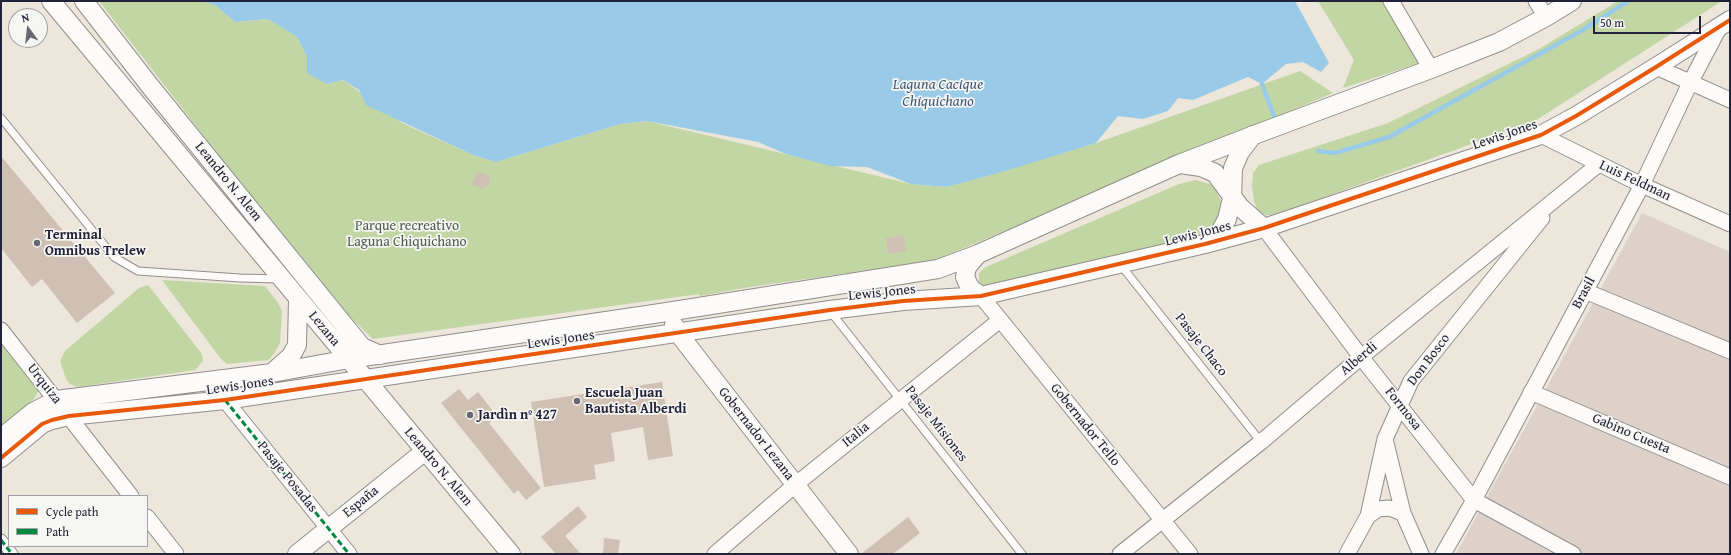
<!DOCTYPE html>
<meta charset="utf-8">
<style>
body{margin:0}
#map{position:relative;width:1731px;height:555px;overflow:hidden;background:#ece6db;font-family:"Gentium Book Plus",serif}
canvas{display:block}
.frame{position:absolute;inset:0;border:2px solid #22223b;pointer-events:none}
.legend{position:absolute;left:8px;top:495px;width:140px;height:52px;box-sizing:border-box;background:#f6f6f2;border:1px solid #a1a1a9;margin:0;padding:5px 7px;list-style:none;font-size:12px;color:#22223b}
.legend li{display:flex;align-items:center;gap:8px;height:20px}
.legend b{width:20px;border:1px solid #a1a1a9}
.north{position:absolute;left:8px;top:8px;width:40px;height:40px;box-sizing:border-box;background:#f6f6f2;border:1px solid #a1a1a9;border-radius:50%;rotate:345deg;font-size:11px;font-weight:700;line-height:16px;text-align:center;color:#22223b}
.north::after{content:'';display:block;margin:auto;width:14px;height:18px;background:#696773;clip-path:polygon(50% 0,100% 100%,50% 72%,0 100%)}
.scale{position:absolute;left:1593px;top:16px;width:108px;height:18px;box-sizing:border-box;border:2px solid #22223b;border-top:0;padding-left:5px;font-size:12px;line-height:14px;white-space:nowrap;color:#22223b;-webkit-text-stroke:3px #f6f6f2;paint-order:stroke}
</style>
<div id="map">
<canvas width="1731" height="555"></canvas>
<div class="frame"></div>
<ul class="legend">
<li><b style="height:5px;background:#e8590c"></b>Cycle path</li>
<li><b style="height:5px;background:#00873e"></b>Path</li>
</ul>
<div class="north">N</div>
<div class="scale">50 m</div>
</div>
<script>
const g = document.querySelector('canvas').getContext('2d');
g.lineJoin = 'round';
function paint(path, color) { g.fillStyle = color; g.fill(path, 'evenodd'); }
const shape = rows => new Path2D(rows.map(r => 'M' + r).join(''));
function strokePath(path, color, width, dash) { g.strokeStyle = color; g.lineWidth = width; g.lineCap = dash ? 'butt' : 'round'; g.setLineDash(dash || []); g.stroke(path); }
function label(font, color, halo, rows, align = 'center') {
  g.font = font + ' "Gentium Book Plus",serif'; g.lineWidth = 3.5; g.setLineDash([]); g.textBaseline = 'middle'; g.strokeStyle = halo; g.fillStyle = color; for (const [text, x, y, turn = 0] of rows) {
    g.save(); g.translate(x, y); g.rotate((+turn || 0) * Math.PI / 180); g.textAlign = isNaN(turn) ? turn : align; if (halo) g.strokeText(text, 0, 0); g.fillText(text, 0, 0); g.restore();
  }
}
paint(shape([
 [1642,213,1730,252,1730,554,1456,554]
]), '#ddd1ca');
paint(shape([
 [99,1,200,1,215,5,235,22,268,19,297,37,307,57,327,84,343,80,402,123,473,155,496,162,620,124,647,121,911,184,947,187,1096,143,1300,71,1333,93,933,261,750,287,700,296,699,294,373,339,328,296],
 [1318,1,1396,1,1432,59,1343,88,1354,60],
 [1618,1,1722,1,1535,121,1275,215,1266,215,1258,211,1254,201,1252,186,1253,173,1259,165,1388,123,1539,49],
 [1196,180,1213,185,1221,201,1223,218,1200,241,984,289,979,283,979,273,986,267,1179,184],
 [162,280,265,286,278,303,282,311,280,343,274,354,268,360,227,364,221,359],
 [148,285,202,354,203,361,195,370,78,387,70,384,66,379,60,361,65,351,139,288],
 [1,341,38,388,38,392,34,399,1,426]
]), '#c1d6a3');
paint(shape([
 [200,1,1295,1,1329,63,1321,72,1303,62,1286,64,1262,84,1248,77,1193,100,1178,98,1168,111,1143,119,1118,116,1096,143,1012,169,947,187,911,184,867,167,830,166,786,154,758,142,647,121,620,124,496,162,473,155,366,105,359,90,343,80,327,84,307,73,307,57,297,37,268,19,235,22,215,5]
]), '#99cbe9');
strokePath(shape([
 [1262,84,1275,119],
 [1318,151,1335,153,1389,137,1581,31,1628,1]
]), '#99cbe9', 4.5);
paint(shape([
 [1,156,115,293,77,323,42,279,32,287,1,248],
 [477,172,490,176,489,184,483,189,472,185],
 [903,235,906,251,888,254,886,238],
 [662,382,673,456,648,460,643,427,611,433,615,461,594,465,596,479,544,487,531,402],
 [459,389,468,400,478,392,497,416,489,423,541,488,526,500,518,490,514,494,441,403],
 [578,506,587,517,565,536,581,554,556,554,541,537],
 [908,517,920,533,893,554,861,554],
 [604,538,620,540,618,554,603,554]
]), '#d0c0b4');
const service = shape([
 [1,118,114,257,138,271,240,278,280,279],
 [1120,264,1261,442],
 [830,311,1022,554]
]);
const pedestrian = shape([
 [1,540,12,554]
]);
const minor = shape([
 [1391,1,1431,69],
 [1536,1,1546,17],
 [1656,67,1730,100],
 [1541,135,1642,185,1730,224],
 [1264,228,1361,357,1474,500,1573,554],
 [1585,291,1730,351],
 [981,296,1190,554],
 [1,330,131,496],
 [1531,392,1730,477],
 [225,400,349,554],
 [1386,443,1403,513,1421,554],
 [1368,516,1378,509,1389,508,1403,513],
 [147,517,176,554],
 [715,554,795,485,1000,320],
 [1120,554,1261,442,1361,357,1599,164],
 [1347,554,1368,516,1385,439,1411,381,1542,218],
 [1443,554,1474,500,1642,185,1690,83,1719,28]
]);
const tertiary = shape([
 [51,1,511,554],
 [84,1,150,86,362,347,380,355],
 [1180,164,1201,167,1215,173,1240,207,1264,228],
 [1207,243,1219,234,1227,219,1232,198,1233,168,1240,152,1253,135],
 [978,254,967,267,965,277,970,288,981,296],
 [674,325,678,333,849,554],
 [273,372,291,356,297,345,298,299],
 [1,438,33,412,56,400,272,373,349,359,667,312,938,269,978,254,1179,164,1254,135,1431,69,1499,42,1546,17,1572,1],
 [1,458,42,424,52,420,69,416,225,400,830,310,903,301,981,296,1205,244,1264,228,1541,135,1576,116,1656,67,1730,20],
 [297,554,425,451]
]);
strokePath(service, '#918e8c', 9);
strokePath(pedestrian, '#918e8c', 13);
strokePath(minor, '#918e8c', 17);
strokePath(tertiary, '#918e8c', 20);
strokePath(service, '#fcfbfa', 7);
strokePath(pedestrian, '#fcfbfa', 11);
strokePath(minor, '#fcfbfa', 15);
strokePath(tertiary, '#fcfbfa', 18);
strokePath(shape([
 [225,400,349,554],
 [1,540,12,554]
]), '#00873e', 3, [6, 3]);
strokePath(shape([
 [1,458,42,424,52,420,69,416,225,400,830,310,903,301,981,296,1205,244,1264,228,1541,135,1576,116,1656,67,1730,20]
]), '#e8590c', 4);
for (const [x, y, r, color] of [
 [37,243,4,"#696773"],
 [577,401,4,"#696773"],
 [470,415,4,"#696773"]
]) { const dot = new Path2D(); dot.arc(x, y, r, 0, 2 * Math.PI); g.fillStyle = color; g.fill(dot); strokePath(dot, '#f6f6f2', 1.5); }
label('14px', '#22223b', '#f6f6f2', [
 ["Lewis Jones",1505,135,-19],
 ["Luis Feldman",1635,181,25],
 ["Leandro N. Alem",228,182,51],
 ["Lewis Jones",1198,234,-14],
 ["Lewis Jones",882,293,-6],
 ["Brasil",1584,293,-62],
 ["Lezana",324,329,50],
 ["Lewis Jones",561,340,-8],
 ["Pasaje Chaco",1201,345,52],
 ["Alberdi",1359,359,-40],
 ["Don Bosco",1429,360,-53],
 ["Urquiza",44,384,52],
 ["Lewis Jones",240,386,-8],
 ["Formosa",1403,409,52],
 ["Pasaje Misiones",936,424,52],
 ["Gobernador Tello",1085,425,51],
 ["Gobernador Lezana",756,434,52],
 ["Gabino Cuesta",1631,434,23],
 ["Italia",856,435,-39],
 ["Leandro N. Alem",438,467,50],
 ["Pasaje Posadas",287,477,51],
 ["España",361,502,-39]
]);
label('14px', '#4d5c4f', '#f6f6f2', [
 ["Parque recreativo",407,226],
 ["Laguna Chiquichano",407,242]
]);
label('bold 14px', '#22223b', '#f6f6f2', [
 ["Terminal",45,235],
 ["Omnibus Trelew",45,251],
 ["Escuela Juan",585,393],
 ["Bautista Alberdi",585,409],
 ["Jardìn nº 427",478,415]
], 'left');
label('italic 15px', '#3f597a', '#f6f6f2', [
 ["Laguna Cacique",938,85],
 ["Chiquichano",938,102]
]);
</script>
